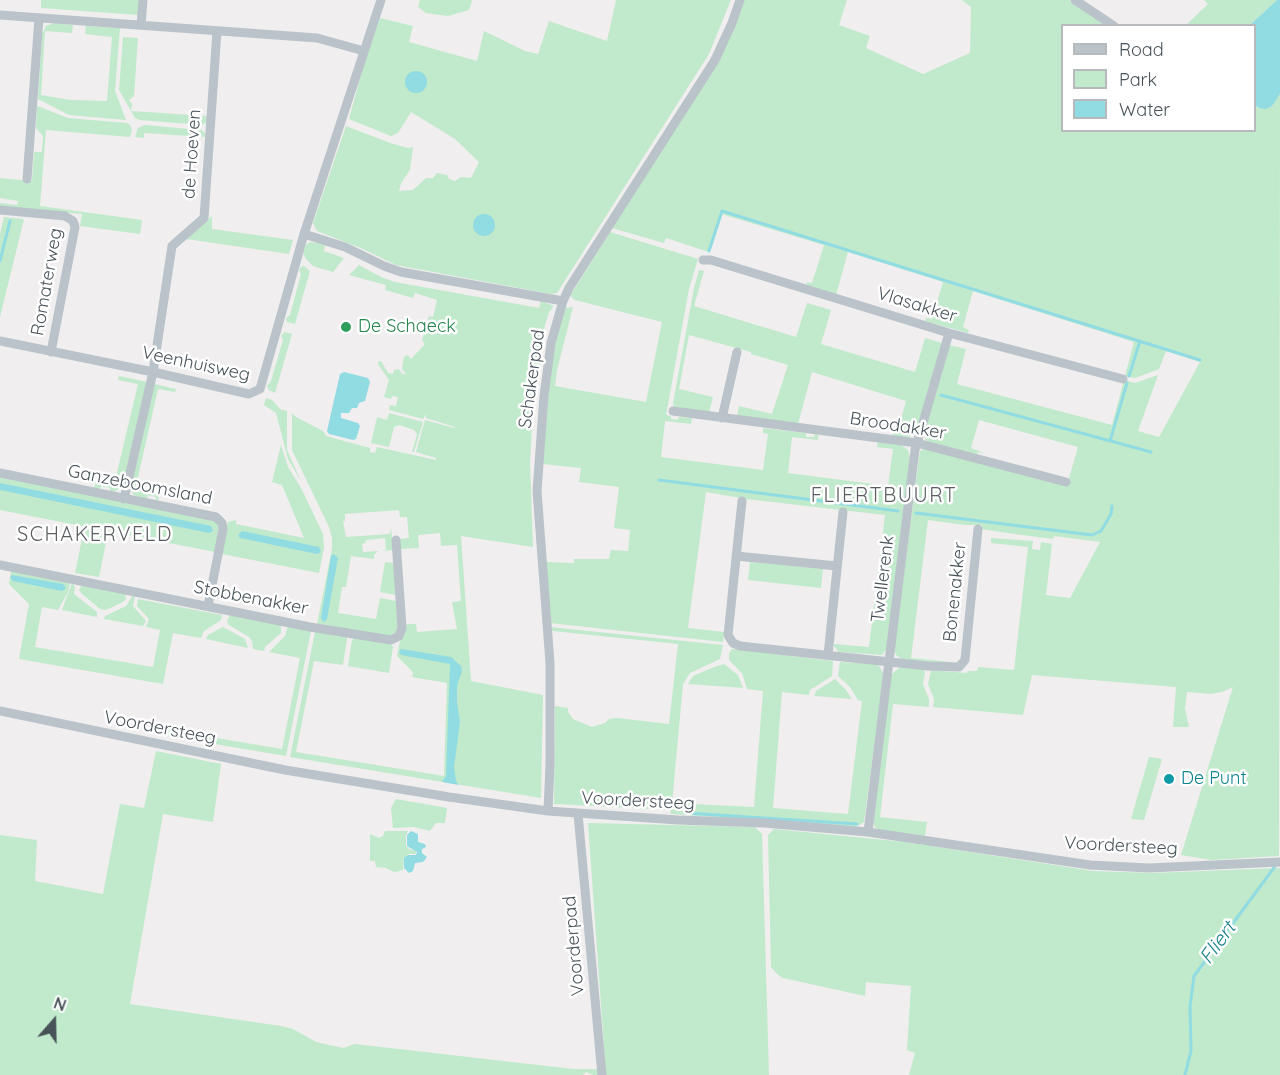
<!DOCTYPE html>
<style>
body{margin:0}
#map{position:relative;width:1280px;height:1075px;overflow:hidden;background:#f0eeee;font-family:Quicksand,sans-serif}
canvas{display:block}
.legend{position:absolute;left:1061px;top:24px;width:195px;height:108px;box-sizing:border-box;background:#fff;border:2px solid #b6babd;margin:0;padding:8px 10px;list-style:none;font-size:18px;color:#485359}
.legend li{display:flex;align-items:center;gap:12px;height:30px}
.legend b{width:30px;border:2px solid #b6babd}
.north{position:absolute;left:24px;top:991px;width:60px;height:60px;-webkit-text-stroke:4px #fff;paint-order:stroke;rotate:20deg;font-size:16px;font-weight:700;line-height:24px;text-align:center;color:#485359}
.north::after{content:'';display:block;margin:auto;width:21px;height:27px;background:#485359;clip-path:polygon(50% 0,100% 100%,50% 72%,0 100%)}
</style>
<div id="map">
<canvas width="1280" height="1075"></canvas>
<ul class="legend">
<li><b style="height:8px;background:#bac3c9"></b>Road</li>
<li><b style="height:16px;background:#c0eacb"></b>Park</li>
<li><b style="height:16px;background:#91dbe2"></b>Water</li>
</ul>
<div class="north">N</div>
</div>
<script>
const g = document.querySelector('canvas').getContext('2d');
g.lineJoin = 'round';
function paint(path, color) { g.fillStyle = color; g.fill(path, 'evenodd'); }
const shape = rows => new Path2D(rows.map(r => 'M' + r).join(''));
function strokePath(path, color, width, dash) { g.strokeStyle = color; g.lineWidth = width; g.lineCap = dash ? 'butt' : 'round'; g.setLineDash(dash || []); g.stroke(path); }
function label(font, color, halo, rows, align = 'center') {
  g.font = font + ' Quicksand,sans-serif'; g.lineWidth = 5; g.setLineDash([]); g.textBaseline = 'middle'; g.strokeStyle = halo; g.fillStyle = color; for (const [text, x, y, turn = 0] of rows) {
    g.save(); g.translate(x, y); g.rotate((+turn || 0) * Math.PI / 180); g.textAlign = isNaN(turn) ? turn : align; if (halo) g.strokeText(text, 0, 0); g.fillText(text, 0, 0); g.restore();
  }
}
paint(shape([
 [41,0,139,0,138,15,41,8],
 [420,0,472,0,469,10,448,16,426,13,418,7],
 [616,0,731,0,709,54,557,293,551,294,396,265,363,249,317,231,313,223,346,126,390,143,408,148,413,147,410,170,401,183,399,191,413,190,426,178,433,178,437,173,447,175,449,179,455,181,461,177,471,178,479,162,455,139,411,112,398,133,391,136,349,119,365,60,380,18,413,26,409,42,477,61,484,31,525,51,538,54,549,21,607,41],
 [744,0,847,0,839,25,870,36,866,48,923,74,970,53,971,7,962,0,1069,0,1108,25,1062,26,1062,130,1254,130,1255,105,1259,108,1272,106,1280,94,1279,856,1211,860,1181,855,1233,687,1222,692,1211,694,1187,692,1185,709,1189,727,1173,727,1176,687,1032,675,1023,715,933,707,934,699,928,684,931,670,967,673,968,671,977,671,978,667,1014,670,1028,547,991,543,991,538,1033,541,1032,549,1040,550,1041,542,1052,544,1046,595,1070,598,1100,542,1054,536,1053,539,1007,533,982,529,982,525,965,525,928,520,911,658,951,662,950,664,902,659,897,656,894,651,920,451,924,449,1067,485,1078,447,979,420,971,448,987,454,978,452,977,455,927,442,923,434,949,345,966,349,957,384,1112,425,1124,380,1135,383,1158,375,1138,431,1159,437,1200,362,1166,351,1159,369,1135,378,1125,376,1134,342,973,291,963,327,969,330,968,333,925,321,926,318,932,319,943,282,848,252,836,295,806,285,807,282,812,283,824,245,721,214,709,252,666,238,664,243,612,228,652,166],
 [1204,0,1277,0,1250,25,1185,26,1208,4],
 [54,23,73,25,72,33,45,31,41,95,71,100,107,101,112,37,85,34,86,26,120,28,115,91,126,120,69,115,38,99,42,34,46,26],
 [123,37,138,38,134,96,129,100,132,104,131,111,207,116,206,123,201,125,140,120,135,118,119,90],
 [37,106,68,118,127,123,130,125,132,130,130,137,46,130,40,206,142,220,140,234,80,226,82,214,0,206,0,203,17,205,18,201,0,198,0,178,32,181,34,152,42,152,43,136,36,128],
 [145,125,201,130,205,133,205,137,144,133,144,138,135,137,138,128],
 [212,216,212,229,293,240,289,254,186,239],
 [4,217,24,219,0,317,0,234],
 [610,232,698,259,689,289,666,415,671,416,671,419,678,420,679,417,692,418,691,424,665,421,661,457,763,470,768,434,763,433,763,428,806,433,806,437,814,437,815,434,818,434,818,440,792,437,788,473,888,486,893,449,877,447,878,442,901,445,908,450,910,458,887,648,882,655,839,652,834,646,834,644,869,647,885,515,746,499,706,492,688,628,724,632,723,642,550,623,545,562,574,563,574,559,609,559,611,550,628,551,630,530,614,528,619,487,579,482,581,468,543,464,550,373,555,341,565,308,573,307,557,370,555,386,646,402,662,322,575,300,570,296],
 [310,242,325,244,324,251,344,258,333,272,313,266,306,259,303,253,306,245],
 [359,265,381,277,395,282,539,308,541,301,554,306,549,312,545,325,533,410,530,462,533,547,461,536,471,681,543,695,541,798,290,757,315,632,347,637,347,639,343,665,314,661,296,752,444,776,447,683,412,677,413,672,397,656,400,641,404,636,406,625,408,624,416,624,417,632,457,629,452,602,461,601,457,545,441,546,440,533,418,535,419,548,400,549,400,539,409,538,407,517,400,517,399,510,345,514,345,521,343,521,346,537,390,534,391,527,393,550,382,551,386,550,385,538,366,540,365,543,362,544,363,552,378,551,374,555,374,559,351,556,346,587,342,587,338,613,376,619,380,598,396,601,398,628,396,634,390,636,317,624,332,549,332,538,329,527,292,450,292,413,296,417,323,431,326,436,370,448,370,452,375,453,377,447,436,460,436,458,416,452,425,420,454,428,455,427,426,418,426,414,423,419,389,410,390,405,396,406,398,397,392,396,391,399,384,397,389,380,378,364,379,361,381,361,388,373,393,374,394,370,399,369,402,374,406,374,402,369,404,357,408,355,411,359,425,344,422,340,427,323,429,316,433,317,437,300,415,293,413,298,385,290,386,285,349,275],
 [304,266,310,271,295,324,287,322,286,318,290,315,301,274,299,270,301,267],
 [699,270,704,271,694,306,796,337,807,303,831,310,821,344,915,372,925,338,942,343,916,432,908,438,892,436,893,429,898,430,906,401,812,372,798,424,737,416,739,406,772,414,788,365,751,354,751,352,689,335,679,389,713,397,709,413,674,407,673,403,694,288],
 [285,332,292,334,275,393,269,390,267,386,271,381,283,340,281,336],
 [119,376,147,382,123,483,121,488,113,492,110,491,110,488,101,486,100,489,94,488,96,482,114,485,138,384,118,380],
 [154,384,176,389,175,392,158,389,135,490,159,495,158,501,156,501,156,497,148,495,147,499,137,497,133,494,130,487],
 [266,398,272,400,280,409,287,411,287,450,301,481,288,459,276,413,264,405],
 [389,413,423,422,414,452,412,452,417,434,414,430,399,425,394,427,389,447,371,443,377,417,387,420],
 [281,445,288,467,301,488,323,534,324,548,319,573,222,554,228,522,236,520,236,524,304,538,282,485,272,482],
 [0,477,213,520,219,526,215,552,0,510],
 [84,529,108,533,99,577,75,573],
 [385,562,394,563,396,595,380,592],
 [750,562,823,569,821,588,748,580],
 [11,571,70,583,68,592,58,610,42,607,35,647,153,667,160,630,146,627,149,619,137,606,138,599,222,615,221,620,204,631,201,638,173,633,163,684,19,659,29,604,9,584],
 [72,583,75,587,74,594,97,612,97,617,62,610],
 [82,585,125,593,126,599,123,602,106,610,100,609,81,593,79,590],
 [133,595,135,596,133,606,146,621,143,626,104,619,105,616,126,606],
 [230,615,281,625,281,633,265,647,264,651,253,649,252,641,249,637,229,625,227,621],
 [288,626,311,631,286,756,155,734,156,728,282,749,300,658,269,652,285,636],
 [223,627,245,639,248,648,206,639,208,635],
 [550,627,723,645,720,659,690,673,683,684,672,803,754,807,763,691,747,689,742,673,729,660,729,653,732,649,833,661,832,676,810,690,809,695,782,692,773,808,848,814,862,701,858,700,850,687,838,676,840,662,875,664,879,666,884,674,864,822,856,827,671,814,670,810,554,804,555,706,568,708,568,712,573,719,592,727,605,723,609,719,617,718,669,724,678,644,553,631,551,631],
 [354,638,390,643,393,647,389,673,348,666,352,640],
 [724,664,738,675,743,688,688,684,693,676,714,667],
 [900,667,923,669,925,672,923,684,929,699,929,707,893,704,880,817,927,822,925,836,879,830,875,827,873,822,891,675],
 [835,679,846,690,852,699,814,696,816,691],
 [156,751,221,764,213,822,163,814,130,1004,281,1026,293,1029,316,1042,343,1048,355,1044,573,1069,599,1069,600,1075,593,1075,586,1072,583,1075,0,1075,0,835,37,840,35,881,103,894,120,804,144,808],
 [1149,757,1162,759,1144,820,1131,819],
 [396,799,447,808,445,823,436,823,430,831,414,827,393,828,391,808],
 [588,823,755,827,762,834,769,1075,606,1075],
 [774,829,905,842,1093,871,1152,873,1280,868,1280,1075,909,1075,915,1053,907,1050,911,986,866,982,865,996,783,978,778,975,771,967,768,835],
 [385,831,408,831,406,835,406,846,409,849,416,851,416,854,409,854,404,858,403,870,400,871,394,872,386,868,376,867,375,861,370,861,370,834,379,838,383,836]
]), '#c0eacb');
paint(shape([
 [1277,0,1280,0,1280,94,1272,106,1266,109,1259,108,1255,105,1254,26,1250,25],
 '405 82a11 11 0 1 1 22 0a11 11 0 1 1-22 0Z',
 '473 225a11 11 0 1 1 22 0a11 11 0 1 1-22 0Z',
 [344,372,368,378,370,382,365,401,359,403,357,408,352,408,349,413,341,413,341,418,358,423,360,426,356,439,353,440,329,434,327,431,340,374],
 [0,483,211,526,213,531,209,533,0,490],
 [242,531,319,547,321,552,317,554,240,538,238,535],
 [334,554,338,558,327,619,324,622,321,618,331,556],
 [12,575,63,584,66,588,62,591,13,581,10,577],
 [401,649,451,657,461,666,462,671,457,686,457,702,460,722,454,767,456,781,459,785,442,782,446,776,450,664,401,655,399,652],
 [411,831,418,834,418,842,425,844,426,847,422,849,422,853,427,857,423,862,415,863,413,871,409,873,404,868,404,858,408,855,416,855,417,852,407,846,407,835]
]), '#91dbe2');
strokePath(shape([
 [709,251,722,211,1200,360],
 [0,261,10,221],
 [1129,376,1140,341],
 [941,395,1151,452],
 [1110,441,1127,383],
 [659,480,898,511],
 [916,513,1092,535,1101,531,1111,514,1112,506],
 [686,813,857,824],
 [1185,1075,1191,1051,1190,1007,1194,976,1276,865]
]), '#91dbe2', 3);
strokePath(shape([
 [1075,0,1114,26],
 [0,15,317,38,364,51],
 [141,25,143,0],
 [27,179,39,18],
 [0,210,65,216,73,221,75,227,51,352],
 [304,234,345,247,384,266,401,272,563,301],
 [703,260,711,260,949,333,1123,379],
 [0,341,153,372,249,394,260,389,304,234,381,0],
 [673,411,917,443,1066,482],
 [722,418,737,352],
 [0,473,216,517,222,523,223,529,208,606],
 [124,499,153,372,172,246,204,218,217,31],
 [742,501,728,635,733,643,740,646,928,666,959,667,965,660,978,529],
 [736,556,837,566],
 [0,565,310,627,391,640,399,636,402,628,396,540],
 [828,655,843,512],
 [0,711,285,770,449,797,548,811,678,820,764,823,868,832,1090,865,1149,868,1280,862],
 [548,811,550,765,550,663,537,491,544,396,551,343,563,301,569,288,715,60,732,23,740,0],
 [578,814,602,1075],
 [868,832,915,450,949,333]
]), '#bac3c9', 9);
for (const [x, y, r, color] of [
 [346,327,6,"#2e9e5b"],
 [1169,779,6,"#0f9aa8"]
]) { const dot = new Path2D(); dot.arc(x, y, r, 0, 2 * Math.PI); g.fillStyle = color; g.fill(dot); strokePath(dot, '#fff', 2); }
label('18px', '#485359', '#fff', [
 ["de Hoeven",192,154,-86],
 ["Romaterweg",47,282,-80],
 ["Vlasakker",917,305,17],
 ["Veenhuisweg",196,364,12],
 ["Schakerpad",532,379,-82],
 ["Broodakker",898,426,9],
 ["Ganzeboomsland",140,485,11],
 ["Twellerenk",883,579,-83],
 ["Bonenakker",955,592,-84],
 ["Stobbenakker",251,598,11],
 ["Voordersteeg",160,728,11],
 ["Voordersteeg",638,801,3],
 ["Voordersteeg",1121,846,3],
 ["Voorderpad",574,946,-95]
]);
label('18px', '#27864d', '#fff', [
 ["De Schaeck",358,327]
], 'left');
label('18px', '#0d838f', '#fff', [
 ["De Punt",1181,779]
], 'left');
g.letterSpacing = '1.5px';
label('20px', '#5b5f62', '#fff', [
 ["FLIERTBUURT",884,496],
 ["SCHAKERVELD",95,535]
]);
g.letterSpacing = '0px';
label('italic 20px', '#19828b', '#fff', [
 ["Fliert",1218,943,-54]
]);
</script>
